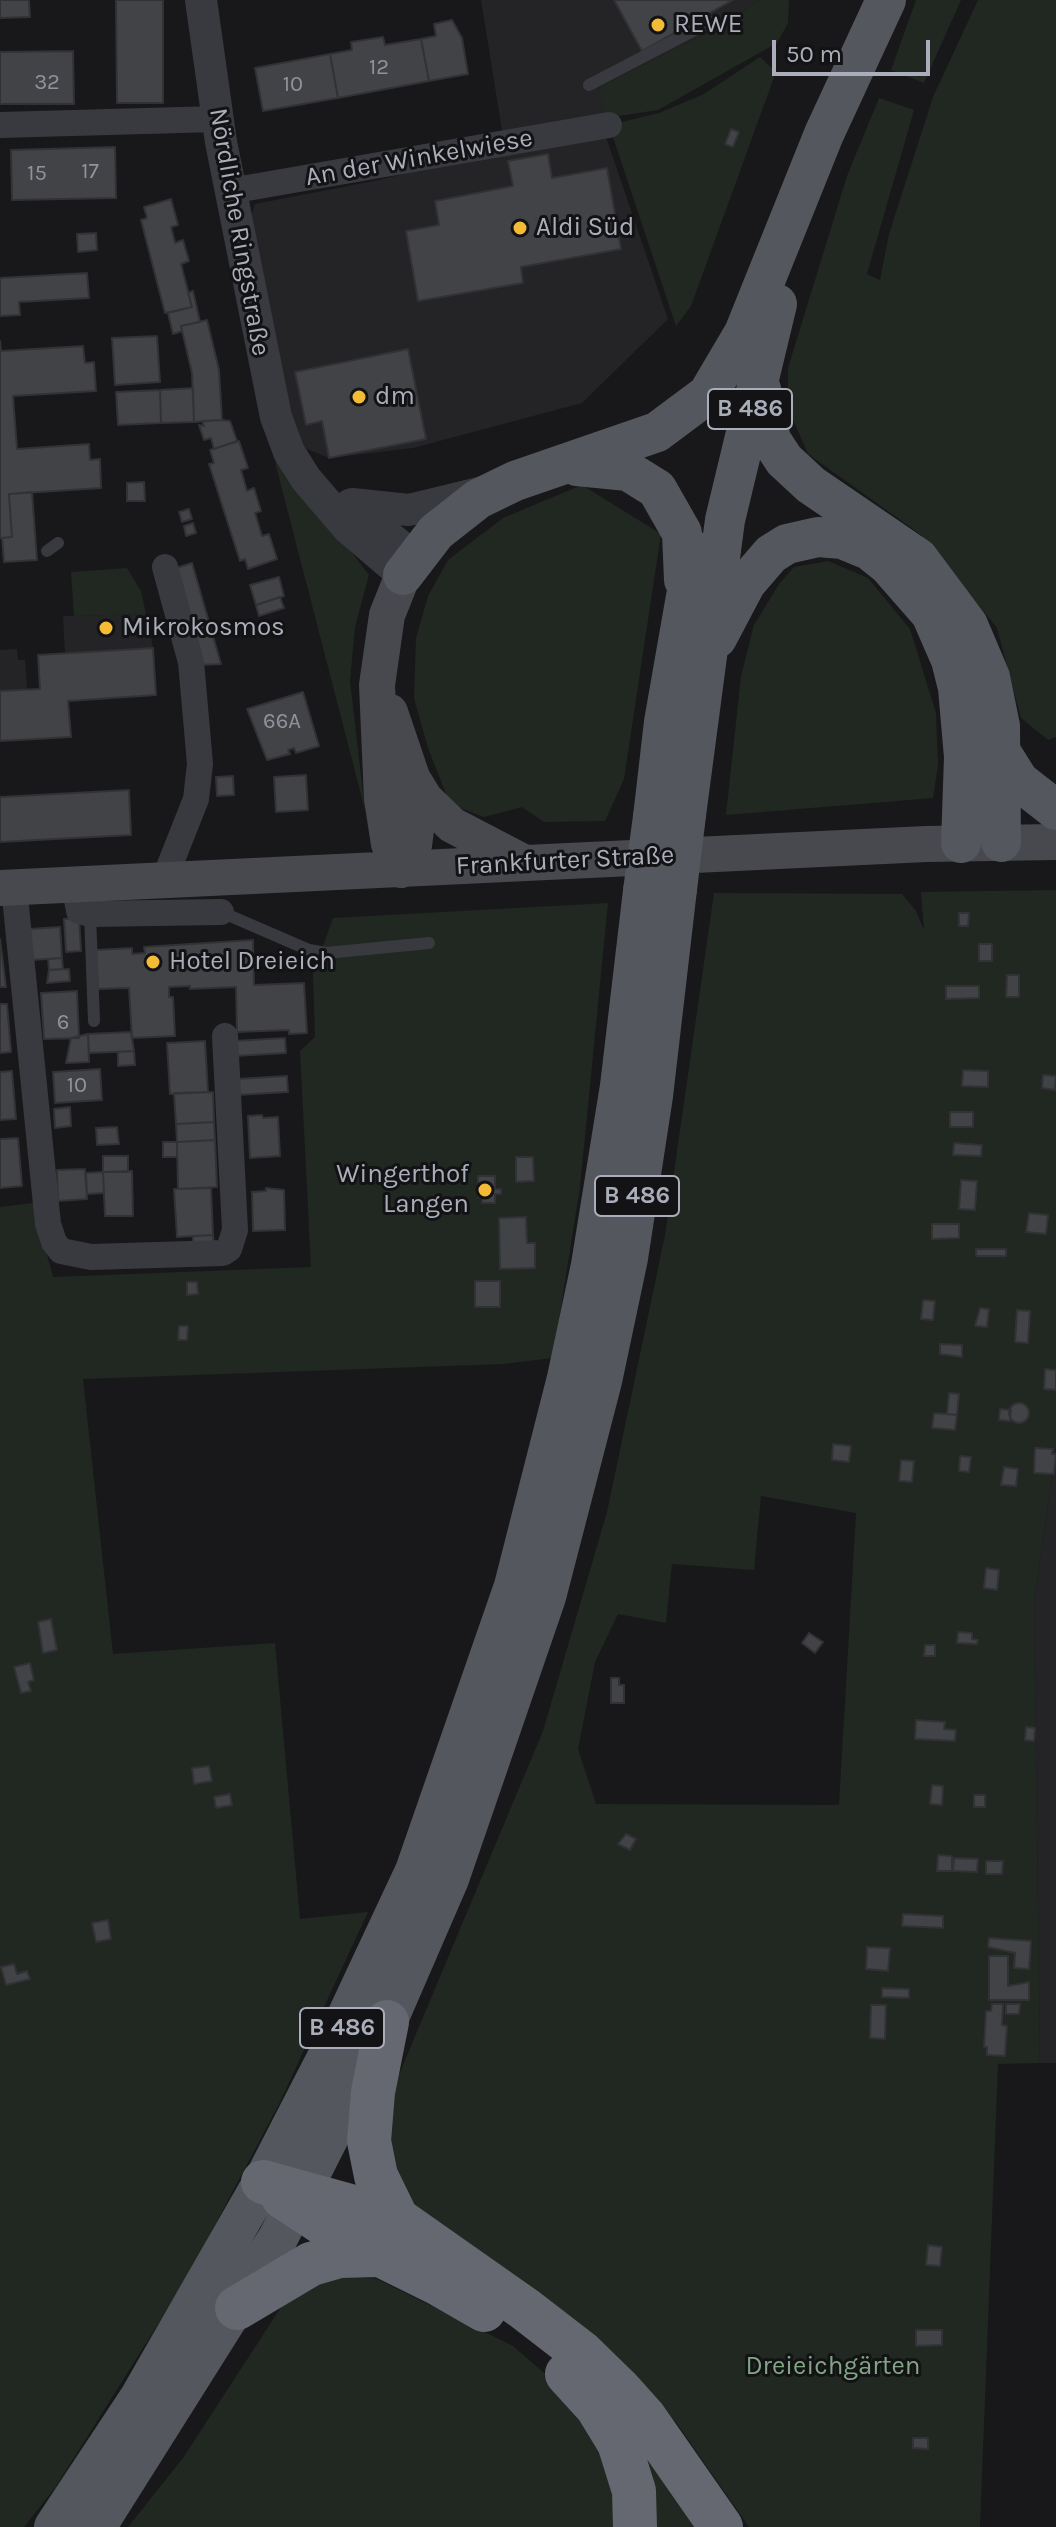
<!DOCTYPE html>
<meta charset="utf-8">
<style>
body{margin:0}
#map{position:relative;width:1056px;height:2527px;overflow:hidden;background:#18181a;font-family:Karla,sans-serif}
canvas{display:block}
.scale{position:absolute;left:772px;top:40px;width:158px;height:36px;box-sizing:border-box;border:4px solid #aaaeba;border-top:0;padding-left:10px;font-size:24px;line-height:28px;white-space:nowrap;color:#aaaeba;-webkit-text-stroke:6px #131315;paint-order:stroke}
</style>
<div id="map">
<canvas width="1056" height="2527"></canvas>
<div class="scale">50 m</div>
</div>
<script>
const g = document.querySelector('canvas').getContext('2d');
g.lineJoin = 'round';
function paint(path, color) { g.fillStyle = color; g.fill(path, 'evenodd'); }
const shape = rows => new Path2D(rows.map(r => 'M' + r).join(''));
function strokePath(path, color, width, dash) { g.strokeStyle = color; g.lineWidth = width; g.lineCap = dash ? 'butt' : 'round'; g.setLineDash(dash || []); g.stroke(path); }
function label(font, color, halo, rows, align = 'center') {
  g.font = font + ' Karla,sans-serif'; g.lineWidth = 6; g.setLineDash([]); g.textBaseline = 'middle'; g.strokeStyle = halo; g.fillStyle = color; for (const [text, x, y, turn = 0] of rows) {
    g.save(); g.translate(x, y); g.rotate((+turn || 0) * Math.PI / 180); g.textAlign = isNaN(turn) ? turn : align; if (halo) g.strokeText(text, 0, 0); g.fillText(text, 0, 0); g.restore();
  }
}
paint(shape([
 [481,0,760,0,722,25,599,87,611,132,605,134,668,319,582,403,413,448,329,458,300,446,286,411,249,224,255,204,379,180,505,149],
 [146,614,153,648,65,654,63,616],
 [17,649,18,660,25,660,27,689,0,691,0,650],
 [1056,1447,1056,2063,1040,2063,1034,1603]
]), '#242427');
paint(shape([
 [760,0,789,0,788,23,777,43,658,110,606,118,599,87,722,25],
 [916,0,961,0,924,83,891,70],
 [978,0,1056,0,1056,737,1048,740,1021,718,997,628,920,534,808,454,788,408,788,368,847,176,879,98,914,110,867,274,880,280,889,234,933,97],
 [760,57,776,72,691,306,676,326,609,125,659,113,704,94],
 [282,461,369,575,355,627,350,681,365,810,275,462],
 [582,485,661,534,624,779,605,821,544,822,522,807,484,817,450,804,428,748,414,698,416,638,428,596,448,560,503,518],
 [828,561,868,578,910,629,936,713,938,765,933,798,726,815,741,676,754,625,779,584,794,567],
 [127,568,141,591,146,614,74,616,71,572],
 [1056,890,1056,1447,1034,1603,1040,2063,998,2064,980,2527,749,2527,675,2421,624,2369,413,2206,389,2174,390,2096,543,1731,607,1512,665,1235,714,893,902,894,916,911,924,930,921,892],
 [761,1496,856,1513,839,1805,596,1804,578,1749,595,1662,618,1614,666,1623,672,1564,754,1570],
 [608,903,580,1187,553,1358,503,1364,83,1379,113,1654,275,1643,300,1919,368,1912,279,2104,187,2278,55,2488,24,2527,0,2527,0,1207,33,1203,53,1277,311,1267,300,1051,315,1037,313,974,333,918],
 [322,2273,377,2279,513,2346,565,2391,612,2472,618,2527,128,2527,183,2458,287,2298],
 [596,2386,696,2527,643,2527]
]), '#202821');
const building = shape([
 [0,0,29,0,30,17,0,18,0,0],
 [116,0,163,0,163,103,117,103,116,0],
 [614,0,733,0,642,51,614,0],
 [452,20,462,38,468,74,429,81,421,39,436,36,434,24,452,20],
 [383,37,385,45,421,39,429,81,338,98,330,54,352,50,351,42,383,37],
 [73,51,74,104,0,104,0,52,73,51],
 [330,54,338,98,263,111,255,68,330,54],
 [731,129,739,132,733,147,725,144,731,129],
 [115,147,116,198,12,200,11,150,115,147],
 [548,154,552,178,607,168,621,249,521,267,523,283,418,301,406,231,439,225,435,201,513,186,508,161,548,154],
 [171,199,178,225,171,227,175,243,183,240,189,261,181,264,192,307,165,313,141,220,147,218,144,207,171,199],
 [96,233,97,250,78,252,77,234,96,233],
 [87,273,89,298,19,302,20,315,0,316,0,278,87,273],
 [193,291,200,322,181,326,182,331,173,334,168,313,192,307,188,293,193,291],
 [207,320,219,370,222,420,194,422,192,373,181,326,207,320],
 [157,336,160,382,115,385,112,338,157,336],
 [0,341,1,351,83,346,85,363,94,362,96,391,13,396,17,449,89,444,90,460,100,459,101,488,9,494,12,537,0,538,0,341],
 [408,349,426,439,329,458,322,421,306,425,295,372,408,349],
 [193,388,194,422,161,423,160,390,193,388],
 [160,390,161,423,118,425,116,392,160,390],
 [222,420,230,421,237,441,214,449,211,438,204,440,199,425,204,426,202,421,222,420],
 [239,441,248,468,241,470,247,491,254,488,261,511,255,513,262,536,269,534,277,559,248,569,245,559,240,561,209,464,214,463,210,450,239,441],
 [144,482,145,501,127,501,127,483,144,482],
 [32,492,37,560,4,562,2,538,12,537,9,494,32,492],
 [189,509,192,519,182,522,179,512,189,509],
 [193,523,196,533,186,536,184,526,193,523],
 [192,563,221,664,199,665,173,569,192,563],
 [279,577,284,596,256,605,250,585,279,577],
 [280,597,284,608,259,616,256,605,280,597],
 [153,648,156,695,68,701,71,737,0,741,0,691,40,689,38,655,153,648],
 [303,692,319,746,296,753,294,748,288,750,290,754,267,760,247,709,303,692],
 [306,775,308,810,276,812,274,777,306,775],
 [233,776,234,795,217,796,216,777,233,776],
 [129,790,131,835,0,842,0,797,129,790],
 [959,913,969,913,968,926,959,926,959,913],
 [79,918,81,951,66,952,64,919,79,918],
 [60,927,62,958,32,960,30,929,60,927],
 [0,939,6,987,0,987,0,939],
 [253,940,254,985,304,983,307,1033,289,1034,289,1030,237,1032,236,987,190,989,190,986,169,987,169,997,173,997,175,1036,132,1038,129,988,98,989,96,950,132,948,132,954,145,953,144,947,253,940],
 [979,944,992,944,992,961,979,961,979,944],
 [62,958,63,969,49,970,48,959,62,958],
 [69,969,70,981,47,983,49,970,69,969],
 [1007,975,1019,975,1019,997,1006,997,1007,975],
 [946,986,979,986,979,998,946,999,946,986],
 [77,991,79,1038,44,1039,41,993,77,991],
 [0,1004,7,1004,11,1052,0,1053,0,1004],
 [131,1032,134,1051,89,1053,88,1034,131,1032],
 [88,1034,89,1062,66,1063,71,1038,88,1034],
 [285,1038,286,1053,235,1056,234,1041,285,1038],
 [205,1041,208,1092,170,1094,167,1043,205,1041],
 [134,1051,135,1065,118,1066,118,1052,134,1051],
 [100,1069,102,1100,55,1103,53,1072,100,1069],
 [963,1070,988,1071,988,1087,962,1086,963,1070],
 [12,1071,16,1119,0,1120,0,1072,12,1071],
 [1043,1075,1056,1076,1055,1090,1042,1088,1043,1075],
 [287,1076,288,1092,237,1095,237,1079,287,1076],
 [213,1092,214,1122,176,1124,174,1093,213,1092],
 [70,1107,71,1126,55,1128,54,1109,70,1107],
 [950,1112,973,1112,973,1127,950,1127,950,1112],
 [262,1115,263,1118,278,1117,280,1156,250,1158,248,1116,262,1115],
 [214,1122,215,1140,177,1142,176,1124,214,1122],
 [117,1127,119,1144,97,1145,96,1128,117,1127],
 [18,1138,22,1186,0,1188,0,1139,18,1138],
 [215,1140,217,1187,178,1189,177,1142,215,1140],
 [163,1142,177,1142,177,1157,163,1157,163,1142],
 [954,1143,982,1145,981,1156,953,1155,954,1143],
 [103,1156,128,1156,128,1172,103,1172,103,1156],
 [516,1157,533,1157,534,1181,516,1182,516,1157],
 [85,1169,87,1199,58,1201,57,1170,85,1169],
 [132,1171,133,1216,105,1216,103,1172,132,1171],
 [103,1172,104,1193,87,1194,86,1173,103,1172],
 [478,1176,495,1176,495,1189,501,1189,501,1194,495,1194,495,1203,482,1203,482,1197,478,1197,478,1176],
 [961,1180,977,1181,975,1210,959,1209,961,1180],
 [211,1188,213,1235,177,1237,174,1189,211,1188],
 [266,1188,284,1190,285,1230,253,1231,252,1192,266,1191,266,1188],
 [1029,1213,1048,1215,1046,1234,1026,1232,1029,1213],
 [526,1217,527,1243,535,1243,535,1268,500,1269,499,1218,526,1217],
 [932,1224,959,1224,959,1238,932,1239,932,1224],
 [213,1235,214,1244,193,1245,193,1236,213,1235],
 [976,1249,1006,1249,1006,1256,976,1256,976,1249],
 [475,1281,500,1281,500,1307,475,1307,475,1281],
 [187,1282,197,1282,198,1294,187,1295,187,1282],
 [923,1300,935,1301,933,1320,921,1319,923,1300],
 [980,1308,989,1309,987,1327,975,1326,980,1308],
 [1017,1310,1030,1311,1028,1343,1015,1342,1017,1310],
 [179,1326,188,1326,187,1340,178,1340,179,1326],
 [940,1344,962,1345,962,1357,940,1354,940,1344],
 [1045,1369,1056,1370,1056,1390,1044,1389,1045,1369],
 [949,1393,959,1394,957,1415,947,1414,949,1393],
 '1009 1413a10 10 0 1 1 20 0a10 10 0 1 1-20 0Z',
 [1000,1409,1011,1410,1010,1421,999,1420,1000,1409],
 [934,1413,957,1415,955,1430,932,1428,934,1413],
 [833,1444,851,1446,849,1462,832,1460,833,1444],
 [1035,1448,1053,1449,1052,1454,1056,1454,1054,1474,1034,1473,1035,1448],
 [960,1456,971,1457,969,1472,959,1471,960,1456],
 [901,1460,914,1461,912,1482,899,1481,901,1460],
 [1004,1467,1018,1469,1016,1486,1001,1485,1004,1467],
 [986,1568,999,1570,997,1590,984,1588,986,1568],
 [51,1619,57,1650,43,1653,38,1622,51,1619],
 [958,1632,972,1633,972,1639,978,1640,977,1644,957,1643,958,1632],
 [809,1633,823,1642,815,1653,802,1643,809,1633],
 [925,1645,935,1645,935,1656,924,1656,925,1645],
 [30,1663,34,1680,28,1682,31,1691,21,1693,14,1667,30,1663],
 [611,1678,619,1678,619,1685,624,1685,624,1703,611,1703,611,1678],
 [916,1720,945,1722,944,1729,956,1730,955,1741,915,1739,916,1720],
 [1026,1727,1035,1728,1034,1741,1025,1740,1026,1727],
 [209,1766,212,1781,194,1784,192,1768,209,1766],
 [932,1785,943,1786,942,1805,930,1804,932,1785],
 [230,1794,232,1805,216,1808,214,1797,230,1794],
 [974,1795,985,1795,985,1807,974,1807,974,1795],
 [626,1834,636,1839,630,1850,618,1844,626,1834],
 [938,1855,952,1856,952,1871,937,1871,938,1855],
 [954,1858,978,1859,977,1872,953,1871,954,1858],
 [986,1861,1003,1861,1002,1874,986,1874,986,1861],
 [903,1914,943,1916,943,1928,902,1926,903,1914],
 [108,1920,111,1939,96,1942,92,1923,108,1920],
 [989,1938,1031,1941,1029,1969,1014,1968,1015,1953,988,1947,989,1938],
 [867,1947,890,1948,888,1971,866,1969,867,1947],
 [989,1956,1008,1956,1008,1986,1029,1982,1029,2000,989,2000,989,1956],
 [14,1964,17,1974,27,1971,30,1979,6,1985,1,1967,14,1964],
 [882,1988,909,1989,909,1998,882,1997,882,1988],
 [992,2004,1003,2004,1002,2025,1007,2026,1005,2056,987,2055,987,2047,984,2047,986,2011,991,2011,992,2004],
 [1006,2004,1020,2004,1019,2014,1006,2014,1006,2004],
 [871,2005,886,2005,885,2039,870,2038,871,2005],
 [928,2245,942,2247,940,2266,926,2265,928,2245],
 [916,2330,942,2330,942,2345,916,2346,916,2330],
 [913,2438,928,2438,928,2449,913,2448,913,2438]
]);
paint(building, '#424347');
strokePath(building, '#323236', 2);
strokePath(shape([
 [589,85,710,22],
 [47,551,58,543],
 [221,912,309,950,326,953,429,943],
 [90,914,94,1021]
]), '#393a3f', 12);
strokePath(shape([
 [0,125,217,119],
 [230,191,609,125],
 [164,880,196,799,200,764,191,662,165,567],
 [74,884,79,911,90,914,221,912],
 [14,887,48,1224,54,1242,61,1251,91,1257,223,1253,229,1249,235,1230,225,1036]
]), '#393a3f', 26);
strokePath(shape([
 [201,0,221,142,276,417,289,452,306,479,348,528,403,575],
 [352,504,409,510,483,492],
 [350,505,399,545,404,555,403,575]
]), '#393a3f', 32);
strokePath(shape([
 [390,712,412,777,418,815,414,845,401,870],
 [414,781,425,799,452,825,521,861],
 [401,870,389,844,382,799,377,685,387,615,403,575],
 [0,888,926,844,1056,842]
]), '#47494f', 36);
strokePath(shape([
 [761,389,771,440,784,460,811,485,918,558,968,625,990,677,1000,726,1001,842],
 [577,466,628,471,657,489,682,533,684,580],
 [403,575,436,532,478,499,515,481,657,432,708,394,744,333,824,134,886,0],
 [717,638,746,583,771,554,787,544,818,537,842,539,869,550,889,566,931,614,951,660,958,688,964,757,961,843],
 [1002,754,1019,781,1056,810],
 [686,815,725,520,777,304],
 [653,817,664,722,694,551],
 [54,2527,140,2397,263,2182,333,2046,415,1871,514,1586,567,1378,591,1265,620,1086,643,891],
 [96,2527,278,2238,387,2022,449,1879,546,1597,602,1381,628,1258,653,1096,677,889]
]), '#55575e', 40);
strokePath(shape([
 [387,2022,373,2092,369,2141,376,2176,397,2219],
 [263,2182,397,2219,525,2309,582,2353,619,2389,645,2418,721,2527],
 [283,2197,344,2237,437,2283,484,2310],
 [237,2308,311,2264,339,2256,379,2255],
 [567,2374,597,2407,619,2443,634,2491,635,2527]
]), '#656870', 44);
strokePath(shape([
 [677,889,686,815],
 [643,891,653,817]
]), '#55575e', 40);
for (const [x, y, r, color] of [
 [658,25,8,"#f4bb36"],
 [520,228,8,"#f4bb36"],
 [359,397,8,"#f4bb36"],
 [106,628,8,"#f4bb36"],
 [153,962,8,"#f4bb36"],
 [485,1190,8,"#f4bb36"]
]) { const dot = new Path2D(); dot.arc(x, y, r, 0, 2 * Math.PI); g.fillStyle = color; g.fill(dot); strokePath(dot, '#131315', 3); }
label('22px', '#90939d', null, [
 ["12",379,68],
 ["32",47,83],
 ["10",293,85],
 ["17",90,172],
 ["15",37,174],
 ["66A",282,722],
 ["6",63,1023],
 ["10",77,1086]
]);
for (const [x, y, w] of [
 [750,409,84],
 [637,1196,84],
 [342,2028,84]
]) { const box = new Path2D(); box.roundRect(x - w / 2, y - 20, w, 40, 6); g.fillStyle = '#131315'; g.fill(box); strokePath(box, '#aaaeba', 2); }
label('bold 24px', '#aaaeba', null, [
 ["B 486",750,409],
 ["B 486",637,1196],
 ["B 486",342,2028]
]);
label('26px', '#aaaeba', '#131315', [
 ["REWE",674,25],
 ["Aldi Süd",536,228],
 ["dm",375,397],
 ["Mikrokosmos",122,628],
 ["Hotel Dreieich",169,962],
 ["Wingerthof",469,1175,"right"],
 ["Langen",469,1205,"right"]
], 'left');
label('26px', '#aaaeba', '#131315', [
 ["An der Winkelwiese",419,158,-10],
 ["Nördliche Ringstraße",239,232,80],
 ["Frankfurter Straße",565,861,-3]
]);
label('26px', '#81a585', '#131315', [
 ["Dreieichgärten",833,2367]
]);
</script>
